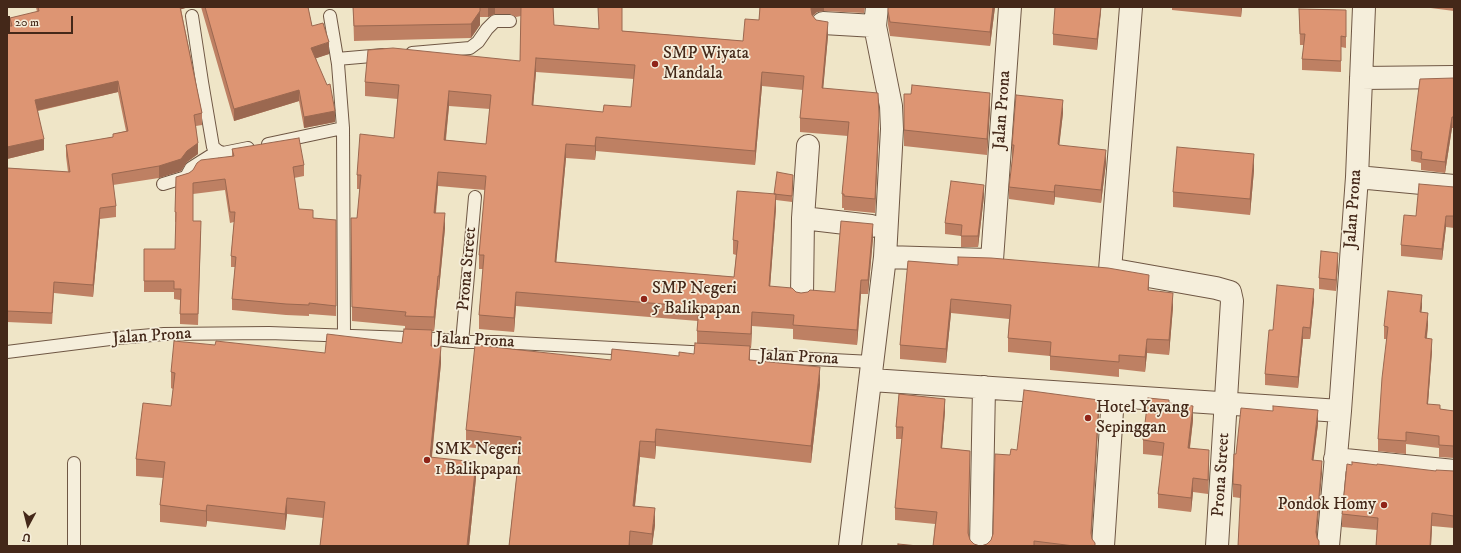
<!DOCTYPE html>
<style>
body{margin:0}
#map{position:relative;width:1461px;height:553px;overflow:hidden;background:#efe5c7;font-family:"IM FELL DW Pica",serif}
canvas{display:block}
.frame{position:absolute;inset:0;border:8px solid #442819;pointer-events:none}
.north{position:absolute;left:8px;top:505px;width:40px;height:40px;-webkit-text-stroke:3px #f5eedb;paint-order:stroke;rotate:187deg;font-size:11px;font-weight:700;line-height:16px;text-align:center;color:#442819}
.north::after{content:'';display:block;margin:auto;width:14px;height:18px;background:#442819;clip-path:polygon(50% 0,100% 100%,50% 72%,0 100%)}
.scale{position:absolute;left:8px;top:16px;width:65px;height:18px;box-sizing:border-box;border:2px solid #442819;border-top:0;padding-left:5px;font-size:12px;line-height:14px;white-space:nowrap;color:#442819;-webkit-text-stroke:3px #f5eedb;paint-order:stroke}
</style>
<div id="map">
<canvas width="1461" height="553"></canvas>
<div class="frame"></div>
<div class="north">U</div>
<div class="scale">20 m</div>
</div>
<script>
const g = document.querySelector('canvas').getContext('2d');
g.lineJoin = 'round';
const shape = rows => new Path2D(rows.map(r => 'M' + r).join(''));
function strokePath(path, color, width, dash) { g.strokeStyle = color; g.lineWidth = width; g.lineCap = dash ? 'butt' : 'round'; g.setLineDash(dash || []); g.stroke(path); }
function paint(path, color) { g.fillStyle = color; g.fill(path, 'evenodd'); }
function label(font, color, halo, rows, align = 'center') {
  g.font = font + ' "IM FELL DW Pica",serif'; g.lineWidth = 3.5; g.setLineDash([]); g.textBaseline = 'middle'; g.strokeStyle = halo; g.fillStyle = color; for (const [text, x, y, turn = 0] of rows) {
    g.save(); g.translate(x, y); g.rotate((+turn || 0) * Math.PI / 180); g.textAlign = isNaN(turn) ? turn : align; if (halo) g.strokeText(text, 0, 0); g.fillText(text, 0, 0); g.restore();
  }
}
const lane = shape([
 [192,16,202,82,213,147,218,151,223,153,248,148],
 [330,16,338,64,343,128,344,335],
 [412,53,470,48,478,42,487,29,495,21,510,21],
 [337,59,383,55],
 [268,144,343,128],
 [163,184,186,177,191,168,218,151],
 [462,342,475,197],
 [7,352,118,338,164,334,269,333,436,339,462,342,497,342,710,353],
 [734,355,872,362],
 [74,463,74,546]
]);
const street = shape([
 [823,23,875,26],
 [1361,78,1454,77],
 [1357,177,1454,186],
 [803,218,808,146],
 [885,257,988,260],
 [992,260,1010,7],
 [1110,270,1131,7],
 [1120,271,1216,288,1230,292,1232,301,1217,546],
 [802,295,803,218,871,226],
 [871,380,1340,411],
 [1335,459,1454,471],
 [850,546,885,257,892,129,891,106,875,26,877,7],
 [981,546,984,387],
 [1103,546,1113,396],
 [1328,546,1340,411,1357,177,1364,7]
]);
strokePath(lane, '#6f5744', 14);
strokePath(street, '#6f5744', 24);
strokePath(lane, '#f5eedb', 12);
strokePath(street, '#f5eedb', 22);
paint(shape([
 [36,7,189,7,181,9,202,113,202,125,196,126,198,154,187,162,181,171,159,178,113,185,116,206,116,217,100,219,93,297,54,293,52,324,7,322,7,168,68,172,66,156,66,145,113,137,113,134,126,131,118,92,38,111,44,150,7,159,7,26,10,26,10,18,37,12],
 [201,7,308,7,312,26,329,54,316,58,335,122,304,128,299,101,234,121],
 [353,7,553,7,554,25,743,41,759,20,760,7,865,7,864,13,824,11,817,12,813,16,828,36,823,88,879,129,875,213,844,210,844,208,842,208,842,194,848,136,800,132,800,118,803,90,762,86,755,165,596,151,595,160,566,158,556,262,734,277,736,255,733,254,733,240,774,194,793,180,792,202,776,200,776,208,770,287,801,293,835,292,873,238,868,294,861,294,857,345,793,339,793,329,752,326,751,348,750,348,750,360,820,384,811,463,656,446,655,459,640,457,635,506,655,525,652,546,509,546,519,453,466,447,466,430,611,360,679,356,694,354,697,343,697,331,698,321,516,306,514,332,479,329,479,315,483,269,479,269,479,255,485,190,438,186,436,213,445,228,439,290,438,290,434,331,432,331,432,346,441,363,432,457,476,478,469,546,320,546,323,518,287,514,285,530,207,521,206,527,160,522,160,505,163,478,136,476,136,459,171,406,173,389,171,388,171,372,215,345,325,353,402,343,405,329,405,326,352,321,351,218,357,218,360,189,357,189,357,175,394,138,398,99,365,96,365,82,520,61,521,16,516,17,510,14,495,14,488,17,480,17,480,25,471,38,354,41],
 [536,72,634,79,631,107,603,112,533,106],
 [449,106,490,109,486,144,446,140],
 [995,7,990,46,890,36,888,25,888,11],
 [1101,7,1097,50,1053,45,1053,34],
 [1172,7,1242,7,1241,17,1172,10],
 [1423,7,1454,7,1454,11],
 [1299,9,1346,10,1346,48,1341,47,1341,72,1302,70,1302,59,1304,45,1300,45],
 [1454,78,1454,128,1452,128,1445,173,1421,170,1421,163,1411,161,1411,150],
 [904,94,911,94,990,109,987,155,904,146],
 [1063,113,1059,145,1106,163,1101,203,1055,197,1054,205,1009,199,1009,187,1013,158,1012,158,1012,145],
 [232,149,304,165,304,176,294,178,299,209,313,218,336,220,336,316,309,314,309,316,286,315,232,310,232,299,235,267,231,267,231,256,234,222,230,223,225,190,193,194,193,221,201,232,198,325,180,324,180,300,174,299,174,292,144,292,144,249,175,249,176,222,175,222,176,177,189,173,232,156],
 [1254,170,1250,215,1173,207,1173,192],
 [1454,187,1454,228,1446,227,1442,260,1401,256,1401,245,1416,216],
 [984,196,978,247,961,247,961,236,945,234,945,223],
 [908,261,1149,291,1173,307,1169,355,1147,353,1145,372,1119,369,1119,377,1050,370,1050,356,1008,352,1008,338,1009,319,951,313,946,363,900,359,900,345],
 [1338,264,1336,291,1319,289,1319,278],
 [1314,300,1310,339,1303,339,1298,388,1265,385,1265,374,1273,330],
 [1422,307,1421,312,1428,325,1427,338,1432,351,1428,404,1440,409,1454,411,1454,458,1439,457,1439,448,1406,444,1406,454,1378,451,1378,439,1387,339,1384,339,1384,326],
 [899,394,945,399,945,411,942,448,970,451,969,534,970,540,974,544,980,546,933,546,935,524,895,520,895,508,902,439,896,439,896,427],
 [1169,403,1193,420,1190,448,1209,464,1208,494,1193,492,1191,512,1158,508,1158,494,1163,456,1143,454,1143,440],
 [1099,412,1091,536,1092,539,1095,546,981,546,987,544,991,540,993,534,1010,455,1017,450],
 [1318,424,1313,460,1322,474,1240,498,1233,497,1233,484],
 [1436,471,1454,471,1454,528,1432,526,1431,546,1376,546,1377,530,1342,527,1342,514]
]), '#be8063');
paint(shape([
 [179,7,189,7,179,10],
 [488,7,495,7,495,14,488,17],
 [811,7,824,7,824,11,817,12,812,16,811,9],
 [993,7,995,7,990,46,990,32],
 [1101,7,1101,12,1097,50,1097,39],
 [1241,7,1242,7,1241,17],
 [480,11,480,25,471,38,471,24],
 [828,22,828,36,822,102,822,88],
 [329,42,329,54,311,60,311,48],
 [536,58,536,72,532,120,532,105],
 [762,72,762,86,755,165,755,151],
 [118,81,118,92,35,111,35,100],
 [299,90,299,101,234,121,234,109],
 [449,91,449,106,444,154,444,140],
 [990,93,990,109,987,155,987,139],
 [1063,100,1063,113,1058,157,1058,144],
 [335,111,335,122,304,128,304,117],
 [879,115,879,129,875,213,875,199],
 [1452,117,1452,128,1445,173,1445,162],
 [596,137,596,151,595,160,595,146],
 [44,139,44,150,7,159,7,147],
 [198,143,198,154,187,162,181,171,159,178,159,166],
 [566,144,566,158,555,276,555,262],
 [1106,150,1106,163,1101,203,1101,190],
 [1254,154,1254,170,1250,215,1250,199],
 [438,172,438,186,434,227,434,213],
 [984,185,984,196,978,247,978,236],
 [1055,185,1055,197,1054,205,1054,192],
 [776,194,776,208,769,301,769,286],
 [100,208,100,219,93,297,93,285],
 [445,213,445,228,439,290,439,276],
 [1446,216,1446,227,1442,260,1442,249],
 [873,224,873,238,868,294,868,280],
 [1338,253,1338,264,1336,291,1336,280],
 [1149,275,1149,289,1148,305,1148,290],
 [438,276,438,290,434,331,434,317],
 [861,280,861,294,857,345,857,330],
 [1314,289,1314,300,1310,339,1310,328],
 [516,292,516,306,514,332,514,318],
 [1173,293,1173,307,1169,355,1169,340],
 [1422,295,1422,307,1420,324,1420,312],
 [951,299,951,313,946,363,946,349],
 [752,312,752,326,751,348,751,334],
 [1428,313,1428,325,1425,350,1425,338],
 [1303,327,1303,339,1298,388,1298,377],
 [432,330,432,346,431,346],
 [1147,339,1147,353,1145,372,1145,357],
 [1432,339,1432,351,1427,416,1427,404],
 [441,347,441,363,430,473,430,457],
 [820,367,820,384,811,463,811,446],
 [945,399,945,411,941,460,941,448],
 [1099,400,1099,412,1091,545,1091,533],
 [1193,406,1193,420,1188,462,1188,448],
 [1318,410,1318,424,1312,473,1312,460],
 [656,429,656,446,655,459,655,442],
 [640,441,640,457,633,523,633,506],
 [1209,450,1209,464,1208,494,1208,480],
 [1322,461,1322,474,1316,545,1316,532],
 [476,462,476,478,469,546,467,546],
 [1193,478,1193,492,1191,512,1191,498],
 [287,498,287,514,285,530,285,514],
 [207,505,207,521,206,527,206,511],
 [655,508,655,525,652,546,652,534],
 [1432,513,1432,526,1431,546,1430,546],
 [630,531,630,546,629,546]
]), '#9b6850');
const building = shape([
 [38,7,180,7,202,113,194,115,198,143,187,151,181,159,159,166,112,174,116,206,100,208,93,285,54,282,52,313,7,311,7,168,70,172,66,145,113,137,113,134,128,131,118,81,35,100,44,139,7,147,7,26,12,26,10,18,39,11,38,7],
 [205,7,308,7,312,26,323,23,329,42,311,48,327,85,330,84,335,111,304,117,299,90,234,109,205,7],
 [353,7,480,7,480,11,471,24,354,26,353,7],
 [521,7,553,7,554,25,599,29,598,7,622,7,622,31,743,41,745,19,759,20,760,7,811,7,811,9,812,15,816,20,828,22,822,88,878,93,879,115,875,199,844,196,844,194,842,194,849,122,800,118,804,76,762,72,755,151,596,137,595,146,566,144,555,262,734,277,738,241,733,240,737,191,776,194,769,286,792,288,796,292,801,293,808,292,810,290,835,292,841,221,873,224,868,280,861,280,857,330,793,325,794,315,752,312,751,334,697,331,699,307,516,292,514,318,479,315,484,255,479,255,486,176,438,172,434,213,445,213,439,276,438,276,434,317,405,316,406,312,352,307,351,218,357,218,361,175,357,175,360,134,394,138,399,85,365,82,368,50,393,48,520,61,521,7],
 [536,58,635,65,631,107,604,105,603,112,532,105,536,58],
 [449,91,491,95,486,144,444,140,449,91],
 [888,7,993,7,990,32,890,22,888,11,888,7],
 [1055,7,1101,7,1097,39,1053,34,1055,7],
 [1299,9,1346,10,1346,37,1341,36,1341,61,1302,59,1305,34,1300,34,1299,9],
 [1454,78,1454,117,1452,117,1445,162,1421,159,1422,152,1411,150,1420,79,1454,78],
 [912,85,990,93,987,139,904,130,904,94,911,94,912,85],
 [1016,95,1063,100,1058,144,1059,145,1106,150,1101,190,1055,185,1054,192,1009,187,1014,145,1012,145,1016,95],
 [299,138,304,165,293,167,299,209,313,210,313,218,336,220,336,306,309,303,309,305,286,304,232,299,236,257,231,256,235,212,230,212,225,179,193,183,193,221,201,221,198,314,180,314,181,289,174,289,174,281,144,281,144,249,175,249,176,212,175,212,176,177,189,173,193,170,197,163,201,160,234,156,232,149,299,138],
 [1177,147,1254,154,1250,199,1173,192,1177,147],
 [777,172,793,175,792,196,774,194,777,172],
 [951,181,984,185,978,236,961,236,962,225,945,223,951,181],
 [1419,184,1454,187,1454,216,1446,216,1442,249,1401,245,1404,215,1416,216,1419,184],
 [1321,251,1338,253,1336,280,1319,278,1321,251],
 [958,257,991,258,1108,268,1149,275,1148,290,1173,293,1169,340,1147,339,1145,357,1119,355,1119,362,1050,356,1051,342,1008,338,1011,305,951,299,946,349,900,345,908,261,958,265,958,257],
 [1277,285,1314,289,1310,328,1303,327,1298,377,1265,374,1269,330,1273,330,1277,285],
 [1388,291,1422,295,1420,312,1428,313,1425,338,1432,339,1427,404,1440,405,1440,409,1454,411,1454,446,1439,445,1439,436,1406,432,1406,441,1378,439,1382,378,1388,327,1384,326,1388,291],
 [404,329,432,330,431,346,441,347,430,457,476,462,467,546,320,546,325,502,287,498,285,514,207,505,206,511,160,505,165,462,136,459,143,403,171,406,175,373,171,372,174,341,215,345,216,341,325,353,327,334,402,343,404,329],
 [695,343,750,346,749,360,820,367,811,446,656,429,655,442,640,441,633,506,655,508,652,534,630,531,629,546,509,546,521,437,466,430,475,345,611,360,612,349,679,356,679,352,694,354,695,343],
 [1024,390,1099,400,1091,533,1092,539,1095,543,1095,546,1074,546,1034,541,1034,546,981,546,987,544,991,540,993,534,995,454,1010,455,1011,449,1017,450,1024,390],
 [899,394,945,399,941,448,970,451,968,533,970,540,974,544,980,546,933,546,937,512,895,508,903,427,896,427,899,394],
 [1148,398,1169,400,1169,403,1193,406,1188,448,1209,450,1208,480,1193,478,1191,498,1158,494,1164,443,1143,440,1148,398],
 [1273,406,1318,410,1312,460,1322,461,1316,532,1317,538,1319,541,1319,546,1238,546,1241,485,1233,484,1234,454,1236,454,1241,408,1273,411,1273,406],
 [1352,462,1377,465,1377,464,1436,471,1436,470,1454,471,1454,516,1432,513,1430,546,1376,546,1378,518,1342,514,1347,464,1352,465,1352,462],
 [898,544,918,546,898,546,898,544]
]);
paint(building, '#dd9573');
strokePath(building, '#9b6850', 1);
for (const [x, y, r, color] of [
 [655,64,4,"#8f2418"],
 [644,299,4,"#8f2418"],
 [1088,418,4,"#8f2418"],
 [427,460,4,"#8f2418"],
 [1384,505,4,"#8f2418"]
]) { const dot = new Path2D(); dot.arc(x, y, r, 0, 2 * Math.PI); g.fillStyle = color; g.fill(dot); strokePath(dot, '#f5eedb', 1.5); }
label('17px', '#442819', '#f5eedb', [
 ["SMP Wiyata",663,54],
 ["Mandala",663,74],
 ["SMP Negeri",652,289],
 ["5 Balikpapan",652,309],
 ["Hotel Yayang",1096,408],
 ["Sepinggan",1096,428],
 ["SMK Negeri",435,450],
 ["1 Balikpapan",435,470],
 ["Pondok Homy",1376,505,"right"]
], 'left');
label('17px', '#442819', '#f5eedb', [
 ["Jalan Prona",1003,110,-86],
 ["Jalan Prona",1354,209,-86],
 ["Prona Street",468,269,-85],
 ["Jalan Prona",152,337,-4],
 ["Jalan Prona",475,341,3],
 ["Jalan Prona",799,358,3],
 ["Prona Street",1222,475,-86]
]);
</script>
